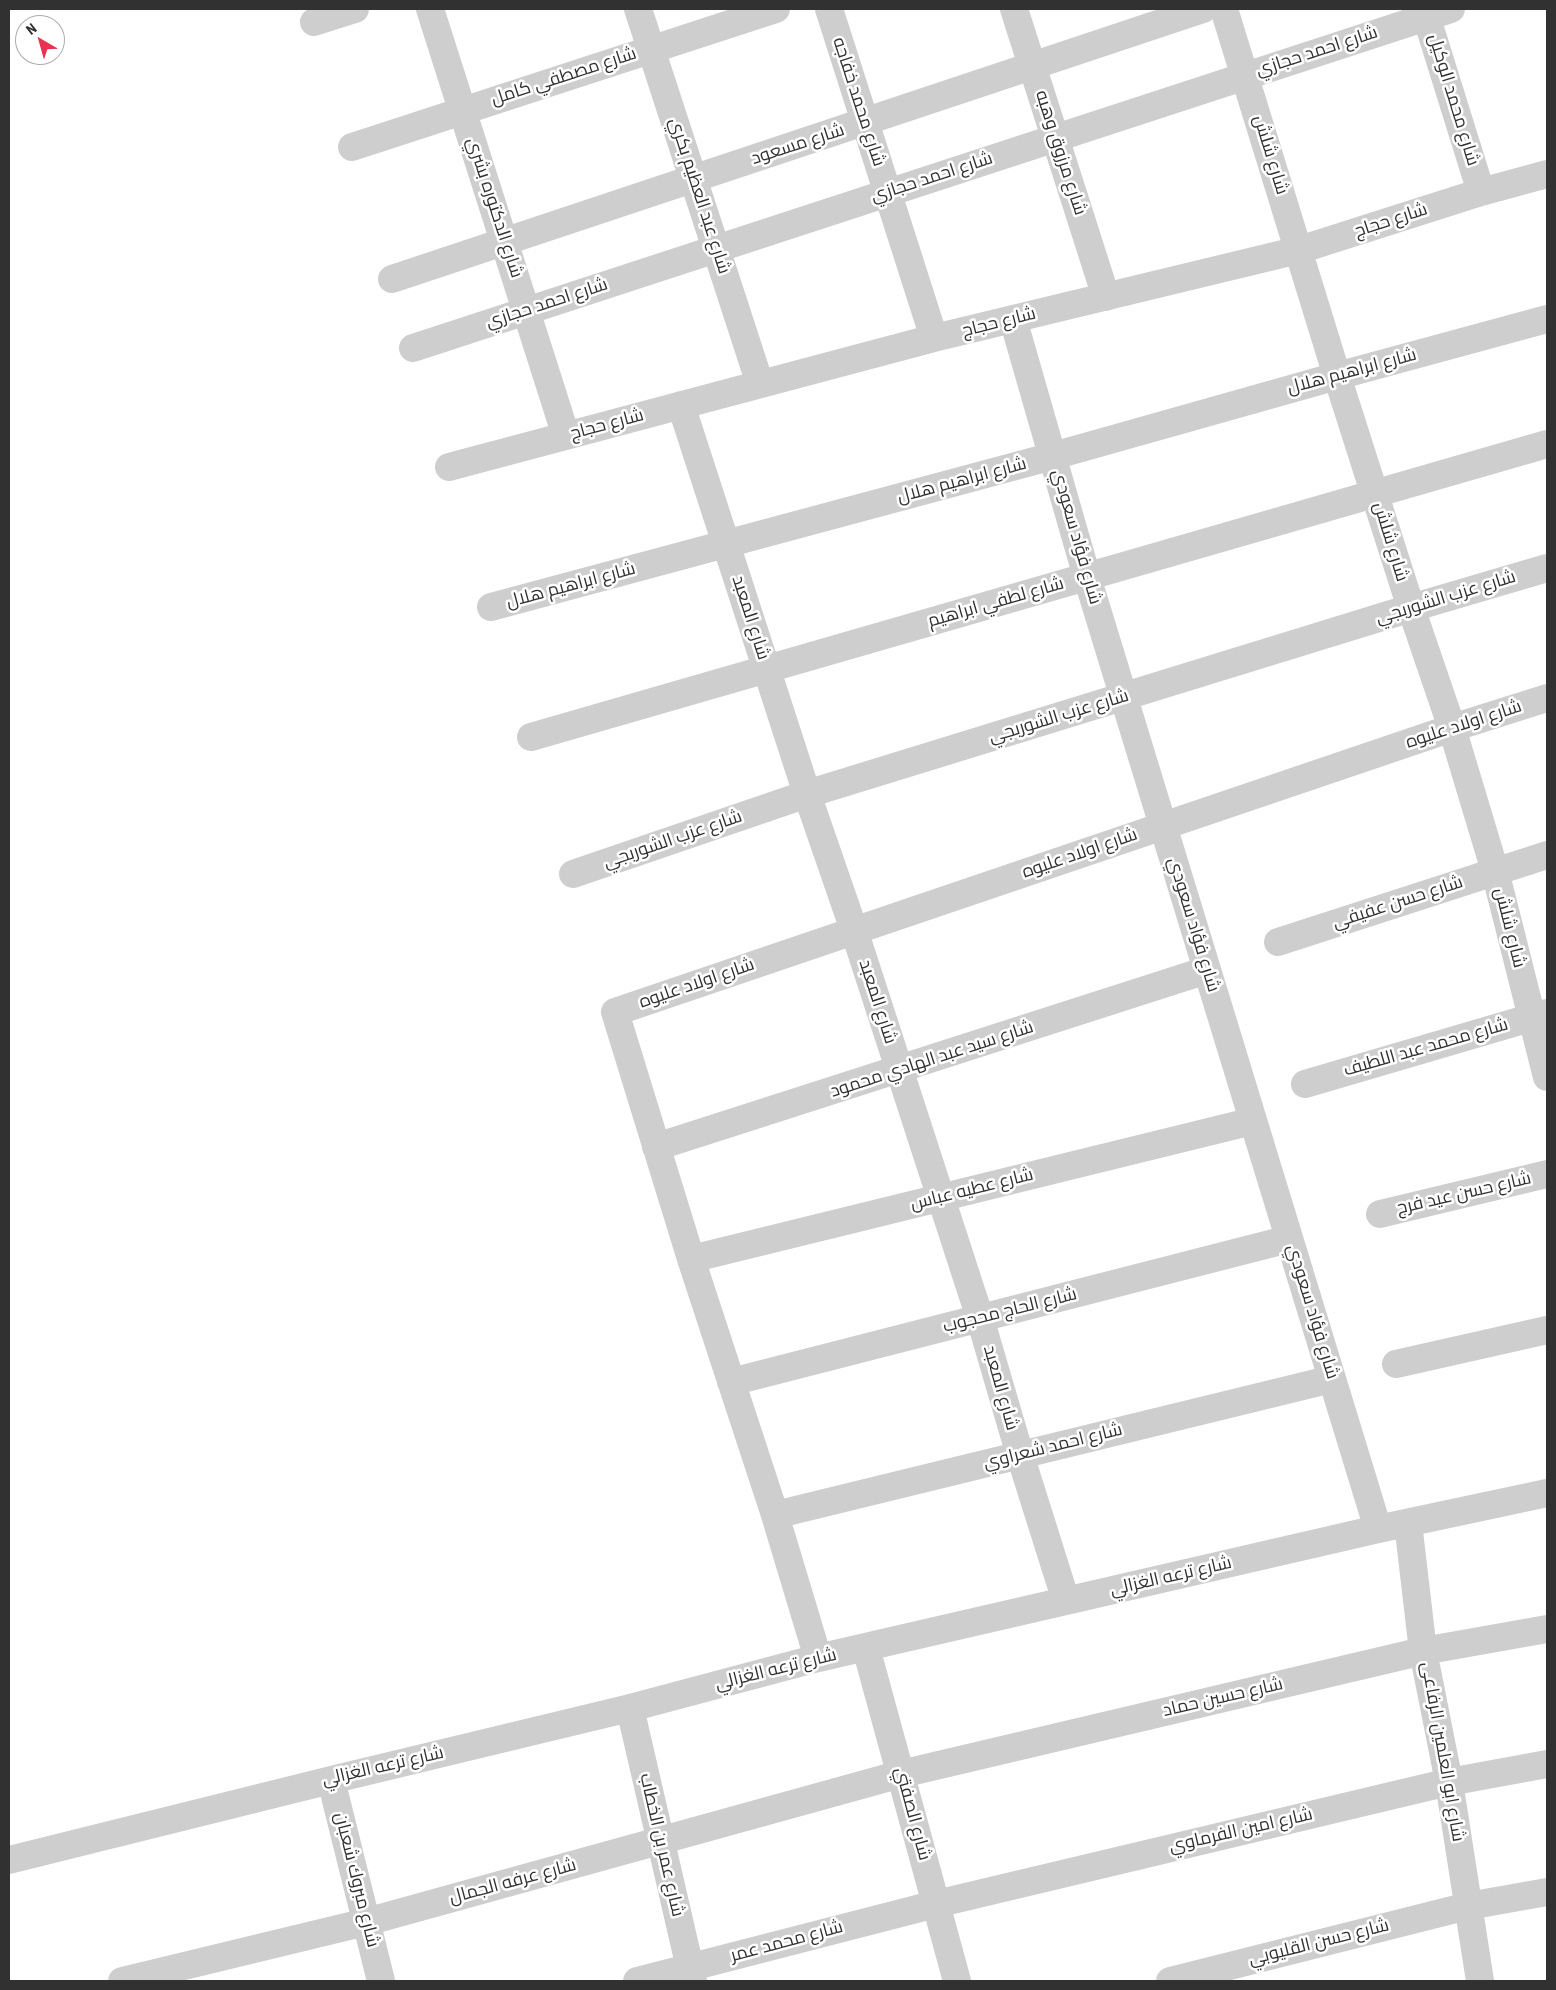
<!DOCTYPE html>
<meta charset="utf-8">
<style>
body{margin:0}
#map{position:relative;width:1556px;height:1990px;overflow:hidden;background:#fff;font-family:"Roboto Condensed",sans-serif}
canvas{display:block}
.frame{position:absolute;inset:0;border:10px solid #313131;pointer-events:none}
.north{position:absolute;left:15px;top:15px;width:50px;height:50px;box-sizing:border-box;background:#fff;border:1px solid #adadad;border-radius:50%;rotate:322deg;font-size:14px;font-weight:700;line-height:20px;text-align:center;color:#313131}
.north::after{content:'';display:block;margin:auto;width:18px;height:22px;background:#e93152;clip-path:polygon(50% 0,100% 100%,50% 72%,0 100%)}
</style>
<div id="map">
<canvas width="1556" height="1990"></canvas>
<div class="frame"></div>
<div class="north">N</div>
</div>
<script>
const g = document.querySelector('canvas').getContext('2d');
g.lineJoin = 'round';
const shape = rows => new Path2D(rows.map(r => 'M' + r).join(''));
function strokePath(path, color, width, dash) { g.strokeStyle = color; g.lineWidth = width; g.lineCap = dash ? 'butt' : 'round'; g.setLineDash(dash || []); g.stroke(path); }
function label(font, color, halo, rows, align = 'center') {
  g.font = font + ' "Roboto Condensed",Cairo,sans-serif'; g.lineWidth = 5; g.setLineDash([]); g.textBaseline = 'middle'; g.strokeStyle = halo; g.fillStyle = color; for (const [text, x, y, turn = 0] of rows) {
    g.save(); g.translate(x, y); g.rotate((+turn || 0) * Math.PI / 180); g.textAlign = isNaN(turn) ? turn : align; if (halo) g.strokeText(text, 0, 0); g.fillText(text, 0, 0); g.restore();
  }
}
strokePath(shape([
 [430,9,566,436],
 [638,9,760,384],
 [829,9,934,338],
 [1014,9,1106,297],
 [1224,9,1337,376,1411,608,1452,728,1495,871,1547,1077],
 [1424,9,1481,192],
 [314,22,355,9],
 [352,147,776,9],
 [392,279,1203,9],
 [1013,319,1087,577,1378,1529],
 [413,348,1451,9],
 [681,405,807,794,854,930,980,1318,1020,1455,1066,1601],
 [449,467,934,338,1299,250,1481,192,1547,174],
 [491,607,1053,456,1337,376,1547,319],
 [531,737,1547,444],
 [573,874,807,794,1411,608,1547,568],
 [1278,942,1547,855],
 [1305,1084,1547,1013],
 [656,1147,1207,970],
 [1380,1214,1547,1174],
 [691,1259,1253,1121],
 [1396,1364,1547,1330],
 [731,1382,1289,1239],
 [775,1515,1332,1379],
 [1408,1523,1423,1651,1449,1782,1480,1981],
 [866,1648,957,1981],
 [818,1658,775,1515,691,1259,615,1012,1452,728,1547,698],
 [630,1708,693,1981],
 [331,1780,381,1981],
 [9,1860,331,1780,630,1708,818,1658,1378,1529,1547,1493],
 [122,1981,366,1922,901,1774,1423,1651,1547,1629],
 [637,1981,936,1904,1449,1782,1547,1764],
 [1170,1981,1468,1906,1547,1892]
]), '#cecece', 28);
label('18px', '#313131', '#fff', [
 ["شارع احمد حجازي",1317,52,-18],
 ["شارع مصطفي كامل",564,77,-18],
 ["شارع محمد الوكيل",1453,100,73],
 ["شارع محمد خفاجه",858,102,72],
 ["شارع مسعود",798,145,-18],
 ["شارع مرزوق وهبه",1060,153,72],
 ["شارع شلش",1270,155,73],
 ["شارع احمد حجازي",932,178,-18],
 ["شارع عبد العظيم بكري",699,196,72],
 ["شارع الدكتوره بشري",494,208,72],
 ["شارع حجاج",1391,221,-18],
 ["شارع احمد حجازي",547,304,-18],
 ["شارع حجاج",999,323,-14],
 ["شارع ابراهيم هلال",1352,372,-15],
 ["شارع حجاج",607,425,-15],
 ["شارع ابراهيم هلال",962,481,-15],
 ["شارع فؤاد سعودي",1076,537,74],
 ["شارع شلش",1390,542,73],
 ["شارع ابراهيم هلال",571,586,-15],
 ["شارع عزب الشوربجي",1446,598,-17],
 ["شارع لطفي ابراهيم",996,603,-16],
 ["شارع المعبد",750,618,72],
 ["شارع عزب الشوربجي",1059,717,-17],
 ["شارع اولاد عليوه",1464,725,-18],
 ["شارع عزب الشوربجي",673,840,-19],
 ["شارع اولاد عليوه",1080,854,-19],
 ["شارع حسن عفيفي",1398,903,-18],
 ["شارع فؤاد سعودي",1193,925,73],
 ["شارع شلش",1509,928,76],
 ["شارع اولاد عليوه",697,984,-19],
 ["شارع المعبد",877,1002,72],
 ["شارع محمد عبد اللطيف",1426,1048,-16],
 ["شارع سيد عبد الهادي محمود",932,1060,-18],
 ["شارع عطيه عباس",972,1190,-14],
 ["شارع حسن عيد فرج",1464,1194,-13],
 ["شارع الحاج محجوب",1010,1311,-14],
 ["شارع فؤاد سعودي",1312,1312,73],
 ["شارع المعبد",1000,1388,74],
 ["شارع احمد شعراوي",1053,1447,-14],
 ["شارع ترعه الغزالي",1171,1577,-13],
 ["شارع ترعه الغزالي",776,1670,-14],
 ["شارع حسين حماد",1223,1698,-13],
 ["شارع ابو العلمين الرفاعى",1442,1752,80],
 ["شارع ترعه الغزالي",383,1767,-13],
 ["شارع الصفتي",912,1814,75],
 ["شارع امين الفرماوي",1241,1831,-13],
 ["شارع عمر بن الخطاب",661,1845,77],
 ["شارع مبروك شعبان",356,1880,76],
 ["شارع عرفه الجمال",513,1882,-15],
 ["شارع محمد عمر",787,1942,-15],
 ["شارع حسن القليوبي",1319,1943,-14]
]);
</script>
